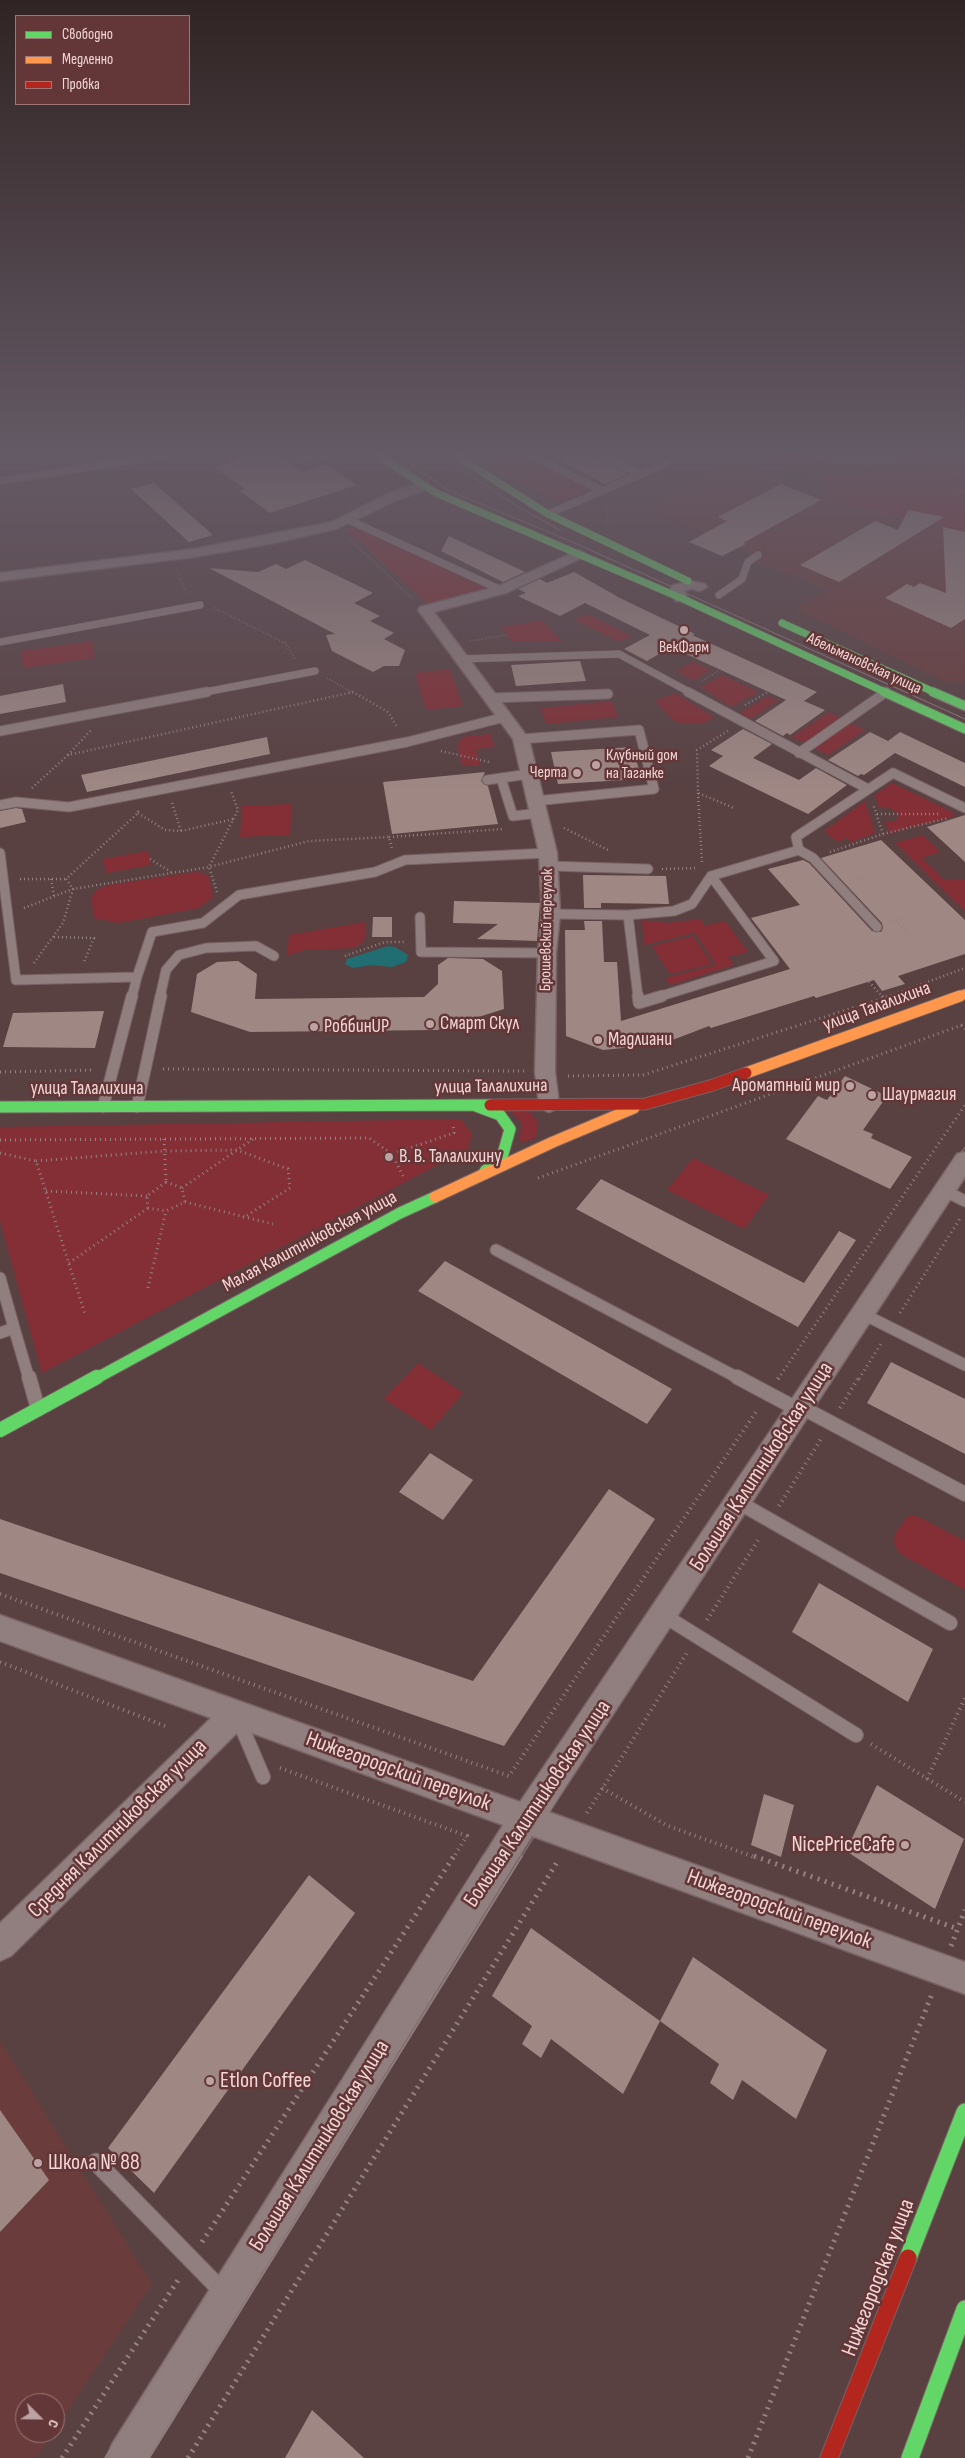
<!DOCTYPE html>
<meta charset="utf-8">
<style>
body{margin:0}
#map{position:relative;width:965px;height:2458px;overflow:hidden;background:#594142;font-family:"Sofia Sans Condensed",sans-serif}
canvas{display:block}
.legend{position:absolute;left:15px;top:15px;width:175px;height:90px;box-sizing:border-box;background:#633738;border:1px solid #9c7777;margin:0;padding:6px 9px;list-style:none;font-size:15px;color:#f2d6d6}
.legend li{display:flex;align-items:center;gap:10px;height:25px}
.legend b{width:25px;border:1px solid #9c7777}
.north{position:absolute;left:15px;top:2393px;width:50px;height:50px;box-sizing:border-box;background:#633738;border:1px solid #9c7777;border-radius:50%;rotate:113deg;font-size:14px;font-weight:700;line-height:20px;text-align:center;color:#f2d6d6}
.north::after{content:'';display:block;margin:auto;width:18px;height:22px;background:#bca2a2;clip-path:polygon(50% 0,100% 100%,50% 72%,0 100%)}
</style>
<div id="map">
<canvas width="965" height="2458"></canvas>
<ul class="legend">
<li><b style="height:6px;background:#63d668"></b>Свободно</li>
<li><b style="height:6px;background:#ff974d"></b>Медленно</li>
<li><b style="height:6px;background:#b3261e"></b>Пробка</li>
</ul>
<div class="north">С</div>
</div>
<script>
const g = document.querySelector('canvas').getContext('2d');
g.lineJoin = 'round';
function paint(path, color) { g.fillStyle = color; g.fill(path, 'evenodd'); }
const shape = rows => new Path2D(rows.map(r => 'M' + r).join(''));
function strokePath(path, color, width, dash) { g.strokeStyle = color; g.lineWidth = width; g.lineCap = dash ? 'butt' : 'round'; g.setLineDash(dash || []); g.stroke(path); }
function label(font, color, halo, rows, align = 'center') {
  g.font = font + ' "Sofia Sans Condensed",sans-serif'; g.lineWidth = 5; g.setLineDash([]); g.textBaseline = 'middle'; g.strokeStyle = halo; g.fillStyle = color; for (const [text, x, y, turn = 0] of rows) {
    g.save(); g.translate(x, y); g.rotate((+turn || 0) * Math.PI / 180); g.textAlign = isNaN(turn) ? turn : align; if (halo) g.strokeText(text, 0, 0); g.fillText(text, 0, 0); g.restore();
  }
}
paint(shape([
 [761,450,921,450,927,471,864,469,864,475,820,474,789,467],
 [733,461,832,500,965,531,965,683,946,682,796,609,827,590,755,561,762,557,739,548,745,544,711,530,705,533,645,508],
 [0,2041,152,2284,55,2430,55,2403,25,2403,25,2433,53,2433,36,2458,0,2458]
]), '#6b3c3c');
paint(shape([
 [494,450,517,450,543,463,511,477,485,459],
 [921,450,965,450,965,531,832,500,820,474,864,475,863,469,926,471],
 [545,464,594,488,559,502,513,478],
 [356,527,488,589,428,604,346,529],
 [587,614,632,636,619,642,575,620],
 [542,620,562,641,512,641,500,627],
 [92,641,95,658,23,668,21,651],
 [693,661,711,670,693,681,677,671],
 [450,669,463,706,426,710,415,673],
 [722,675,758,692,731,707,701,687],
 [675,693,714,717,704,723,691,724,674,722,655,701],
 [768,696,778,701,750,719,740,713],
 [612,701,618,717,546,724,540,708],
 [829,712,842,719,805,743,791,737],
 [851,723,865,730,828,755,814,748],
 [491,734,494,747,476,749,480,765,462,766,458,748,459,740,467,736],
 [892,783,952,812,955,816,890,833,885,822,896,821,899,814,890,808,879,808,875,795],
 [865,801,875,833,851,842,847,838,837,842,824,831],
 [292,804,290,835,240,837,242,806],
 [923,835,940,852,922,858,944,880,965,879,965,911,895,843],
 [148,851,151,865,106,873,103,859],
 [195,872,204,873,209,877,213,897,199,908,118,923,94,918,91,898,96,890,108,885],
 [700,919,705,926,725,921,748,952,728,957,734,965,670,985,665,978,716,965,695,933,644,945,642,920,669,923],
 [365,922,366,936,362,943,354,948,305,950,287,956,289,935],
 [693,936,712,964,670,974,652,946],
 [510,1111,530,1112,538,1122,538,1130,534,1139,519,1143,522,1123],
 [460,1119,472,1133,468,1149,42,1373,0,1221,0,1127],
 [693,1158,769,1195,744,1229,667,1190],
 [418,1363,463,1393,431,1430,384,1399],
 [915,1515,965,1541,965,1590,904,1556,897,1550,894,1542,895,1534,907,1517]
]), '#832f35');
paint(shape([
 [388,946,395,947,408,955,406,962,392,967,371,965,353,968,345,964,347,959]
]), '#206e72');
paint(shape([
 [255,450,270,450,302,472,326,464,357,485,270,513,240,491,245,489,214,467,237,461,236,456],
 [541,450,586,450,589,455,628,474,605,484],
 [603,450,632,450,632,455,620,459],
 [154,483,213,535,189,542,131,489],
 [781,484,821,500,743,543,746,544,722,556,689,542,727,521,718,517],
 [908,510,944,517,839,582,800,565,875,521,898,530],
 [943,527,965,532,965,619,951,628,885,598,907,584,914,587,920,583,946,593],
 [449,536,525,572,503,582,441,551],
 [305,560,373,593,354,603,380,616,370,621,394,633,384,639,405,650,399,666,384,666,373,672,332,651,326,635,335,634,209,568,258,572,276,564,286,569],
 [574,572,620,598,695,634,692,635,817,692,804,701,825,710,790,735,787,733,783,736,755,721,786,700,671,647,647,661,624,649,650,635,585,603,560,616,518,596,526,593,518,589,540,579,547,583],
 [580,661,586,681,516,686,511,665],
 [63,684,66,702,0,714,0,696],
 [743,729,772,744,753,758,799,780,816,768,847,785,808,814,709,766,723,756,711,750],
 [870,732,888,741,900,732,965,763,965,787,895,753,864,775,861,774,858,776,828,760],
 [267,737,270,754,87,792,81,775],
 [632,747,642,779,558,784,551,752],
 [485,772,481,781,488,786,498,824,392,834,383,782],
 [16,808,22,809,26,822,0,828,0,811],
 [965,815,965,862,927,827],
 [881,840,965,920,965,954,898,976,905,984,882,991,874,980,816,998,814,996,711,1028,709,1026,662,1044,603,1050,566,1036,565,930,585,930,584,921,602,921,604,962,617,962,621,1021,790,969,751,918,800,905,768,869,803,860,809,863,872,931,881,932,883,928,882,923,821,858],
 [583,875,666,876,669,904,601,903,601,908,584,908],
 [454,901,540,903,537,941,477,939,498,924,453,923],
 [373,917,392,917,392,937,372,937],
 [448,958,483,959,502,971,504,1009,437,1030,250,1032,191,1012,197,974,217,962,238,961,257,974,255,999,424,997,438,984,438,965],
 [104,1011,95,1048,3,1047,13,1013],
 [845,1076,887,1096,863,1130,873,1134,871,1138,912,1157,890,1189,786,1139,818,1096,827,1100],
 [601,1179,804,1283,839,1231,856,1240,798,1327,576,1209],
 [445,1261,536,1312,672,1389,647,1424,418,1291],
 [891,1362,965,1399,965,1454,867,1403],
 [430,1453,473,1480,443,1520,399,1492],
 [609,1489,655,1519,504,1746,0,1573,0,1519,473,1681],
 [819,1583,933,1649,908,1702,792,1632],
 [877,1785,964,1839,935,1909,846,1851],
 [764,1794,794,1805,781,1857,751,1845],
 [309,1875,355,1913,154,2193,108,2148],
 [531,1928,660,2021,623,2094,551,2039,541,2058,522,2044,532,2026,492,1996],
 [693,1957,827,2050,796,2119,742,2080,733,2100,710,2083,719,2064,660,2021],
 [0,2110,49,2180,0,2232],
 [312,2410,364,2458,285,2458]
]), '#9f8884');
const laneFar4 = shape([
 [0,450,2,450],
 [284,450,302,460,335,450],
 [520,450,603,491],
 [591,450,641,475],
 [795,450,847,461,896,459,905,450],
 [0,481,198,450],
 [548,514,665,464],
 [349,520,501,590],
 [719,595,742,579,748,562,758,555],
 [0,642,200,605],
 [461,659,619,654,691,693],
 [200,693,315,671]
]);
const laneFar3 = shape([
 [688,692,868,789],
 [491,698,608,694],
 [0,731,207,692],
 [521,739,639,730,654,789,535,801],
 [799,753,886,692],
 [501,778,529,774],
 [487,780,501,778,513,816,539,813],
 [0,805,16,802,69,807,407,742,505,717],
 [0,853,16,980,137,977,132,997],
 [549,866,648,869],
 [551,914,628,915,638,997],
 [628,915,674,911,692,904,711,876],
 [420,917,421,952,547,953],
 [877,927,813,858,799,850,796,837,893,773,965,808],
 [137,977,152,932,203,923,239,895,375,872,405,860,548,853],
 [160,997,166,970,179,955,206,948,256,946,274,956],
 [658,997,774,961,711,876,799,850]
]);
const laneFar2 = shape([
 [638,996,639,1003,662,996],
 [103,1107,132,996],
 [137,1107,161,996],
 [945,1191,965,1201],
 [496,1250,740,1379],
 [0,1278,14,1328,0,1333],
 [863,1314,965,1365],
 [14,1328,29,1379]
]);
const laneFar1 = shape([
 [29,1377,38,1409],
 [737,1377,799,1410],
 [801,1407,965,1494],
 [738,1502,950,1623],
 [663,1615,856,1735],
 [237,1716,263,1777]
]);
const lane = shape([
 [96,2162,224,2293]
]);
const street = shape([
 [423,482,428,483,429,486,428,489,397,500,336,529,274,543,194,557,0,581,0,573,194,549,332,522,387,494,423,482],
 [579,550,586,554,584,557,506,593,434,612,529,739,557,853,560,914,556,953,555,1072,559,1104,556,1109,549,1112,542,1109,539,1104,535,1072,538,953,542,914,539,853,513,739,418,610,420,607,496,587,579,550],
 [691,581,705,584,707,587,700,591,691,589,684,591,688,598,686,601,676,601,669,592,673,585,691,581],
 [965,1152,965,1177,549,1812,965,1962,965,1994,532,1836,148,2458,107,2458,112,2444,503,1825,241,1729,11,1956,0,1961,0,1923,211,1718,0,1641,0,1615,520,1802,957,1154,965,1152]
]);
const fastFar4 = shape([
 [370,450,436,493,681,598,887,693],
 [447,450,548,514,688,581],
 [782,623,936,693]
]);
const fastFar3 = shape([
 [884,692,965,729],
 [933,692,965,706]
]);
const fastFar2 = shape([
 [476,1106,500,1115,510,1129,503,1154,485,1171],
 [0,1107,490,1105],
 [95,1379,400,1213,435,1197]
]);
const fastFar1 = shape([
 [0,1430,97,1377]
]);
const fast = shape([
 [908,2258,965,2112],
 [910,2458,965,2309]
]);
const slowFar1 = shape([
 [957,997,965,994]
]);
const slow = shape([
 [746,1073,960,996],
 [435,1197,553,1142,634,1108]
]);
const jamFar1 = shape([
 [490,1105,645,1104,713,1085,746,1073]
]);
const jam = shape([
 [829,2458,908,2258]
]);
strokePath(laneFar4, '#776162', 8);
strokePath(laneFar3, '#776162', 11);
strokePath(laneFar2, '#776162', 13);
strokePath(laneFar1, '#776162', 16);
strokePath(lane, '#776162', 19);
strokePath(street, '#776162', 3);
strokePath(fastFar4, '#776162', 8);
strokePath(fastFar3, '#776162', 11);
strokePath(fastFar2, '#776162', 13);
strokePath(fastFar1, '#776162', 16);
strokePath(fast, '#776162', 19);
strokePath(slowFar1, '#776162', 11);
strokePath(slow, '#776162', 13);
strokePath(jamFar1, '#776162', 13);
strokePath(jam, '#776162', 19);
strokePath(shape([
 [407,450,421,459],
 [948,491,965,492],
 [956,505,950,473,965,474],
 [606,506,608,525],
 [351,540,413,599],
 [176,570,186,592],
 [215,608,285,643,296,660],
 [470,641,507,635],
 [327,678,352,692],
 [702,681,720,670],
 [349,693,354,693]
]), '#948283', 2, [0.5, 2.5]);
strokePath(shape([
 [745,705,768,692],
 [728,731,697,750,698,793,734,808],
 [441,751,489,762],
 [68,755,91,730],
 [32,788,68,755,353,692,388,712,397,727],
 [698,793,702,863],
 [172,803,181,831],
 [138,813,165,830,181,831,234,819],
 [877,814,939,814],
 [564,828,610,851],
 [883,834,948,818],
 [389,837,503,829],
 [830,852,883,834,873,804],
 [150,859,171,872],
 [662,869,696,868],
 [20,879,66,879],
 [51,879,54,896],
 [856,880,865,877],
 [217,892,209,867,238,810,231,791],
 [24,908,73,889,209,867,309,841,389,837,392,849],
 [896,921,910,935],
 [892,922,905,918],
 [54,937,94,938,84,962],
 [345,956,385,942,405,942],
 [34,963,63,923,73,889,66,879,138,813,138,809],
 [858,970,883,997],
 [887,997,965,968]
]), '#948283', 2.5, [1, 3]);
strokePath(shape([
 [882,996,884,998],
 [961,1025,965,1029],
 [163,1069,525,1071],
 [0,1072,95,1070],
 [568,1076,643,1075,890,996],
 [164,1139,166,1182],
 [0,1140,369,1138,392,1154],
 [0,1153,36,1161,85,1314],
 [36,1161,164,1151,237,1150,288,1169,290,1188,243,1218],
 [403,1176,392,1154,454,1133,453,1124],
 [538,1178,965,1024],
 [166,1182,182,1188,185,1202,166,1211,148,1208,147,1196,166,1182],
 [182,1188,253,1139],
 [46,1191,147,1196],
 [185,1202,273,1224],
 [69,1263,148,1208],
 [148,1288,166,1211],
 [900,1313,961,1217],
 [778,1379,965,1105],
 [859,1379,882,1342]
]), '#948283', 3, [1, 4]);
strokePath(shape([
 [778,1379,779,1377],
 [840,1408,859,1377],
 [779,1506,821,1439],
 [0,1594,509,1776,758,1409],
 [707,1620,760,1537],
 [0,1662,165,1726],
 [871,1744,965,1802],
 [280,1768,467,1836,453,1858],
 [927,1779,965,1698],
 [602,1788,668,1826,757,1858],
 [587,1813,688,1651]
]), '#948283', 4, [1, 4.5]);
strokePath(shape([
 [754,1856,958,1929],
 [951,1946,965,1910],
 [202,2242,454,1856],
 [62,2458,180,2277],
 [188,2458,559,1859],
 [748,2458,932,1994]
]), '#948283', 5, [2, 5.5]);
strokePath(laneFar4, '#917e7e', 7);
strokePath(laneFar3, '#917e7e', 9);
strokePath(laneFar2, '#917e7e', 11);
strokePath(laneFar1, '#917e7e', 14);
strokePath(lane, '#917e7e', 17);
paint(street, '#917e7e');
strokePath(fastFar4, '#63d668', 7);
strokePath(fastFar3, '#63d668', 9);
strokePath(fastFar2, '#63d668', 11);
strokePath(fastFar1, '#63d668', 14);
strokePath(fast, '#63d668', 17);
strokePath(slowFar1, '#ff974d', 9);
strokePath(slow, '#ff974d', 11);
strokePath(jamFar1, '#b3261e', 11);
strokePath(jam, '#b3261e', 17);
strokePath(shape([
 [390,450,448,490,577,544,965,719],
 [432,450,512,503,561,531],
 [938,699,965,711],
 [483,1858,563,1746,965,1147],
 [521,1858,582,1759,965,1174]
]), '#8f7c7d', 1);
strokePath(shape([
 [105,2458,484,1856],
 [149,2458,522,1856]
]), '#8f7c7d', 2);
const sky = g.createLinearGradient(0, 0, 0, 794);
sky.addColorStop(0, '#312424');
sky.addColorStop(0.57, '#645a65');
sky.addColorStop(1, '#645a6500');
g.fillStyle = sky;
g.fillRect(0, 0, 965, 794);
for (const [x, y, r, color] of [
 [684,630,5,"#bca2a2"],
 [596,765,5,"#bca2a2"],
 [577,773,5,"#bca2a2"],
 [430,1024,5,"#bca2a2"],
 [314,1027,5,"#bca2a2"],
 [598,1040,5,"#bca2a2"],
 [850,1086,5,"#bca2a2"],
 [872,1095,5,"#bca2a2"],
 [389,1157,5,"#bca2a2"],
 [905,1845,5,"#bca2a2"],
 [210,2081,5,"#bca2a2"],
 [38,2163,5,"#bca2a2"]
]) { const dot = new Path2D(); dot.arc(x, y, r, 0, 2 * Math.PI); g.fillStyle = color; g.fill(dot); strokePath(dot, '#633738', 2); }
label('16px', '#f2d6d6', '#633738', [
 ["ВекФарм",684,648],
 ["Клубный дом",606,756,"left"],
 ["на Таганке",606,774,"left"],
 ["Черта",567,773,"right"]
]);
label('16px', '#f2d6d6', '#633738', [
 ["Абельмановская улица",864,664,25],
 ["Брошевский переулок",547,930,-89]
]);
label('19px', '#f2d6d6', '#633738', [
 ["улица Талалихина",877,1007,-20],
 ["улица Талалихина",491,1087,-1],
 ["улица Талалихина",87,1089],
 ["Малая Калитниковская улица",310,1242,-28]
]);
label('19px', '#f2d6d6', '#633738', [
 ["Смарт Скул",440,1024],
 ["РоббинUP",324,1027],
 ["Мадлиани",608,1040],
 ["Ароматный мир",840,1086,"right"],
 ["Шаурмагия",882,1095],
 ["В. В. Талалихину",399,1157]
], 'left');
label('22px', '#f2d6d6', '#633738', [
 ["Большая Калитниковская улица",762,1467,-57],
 ["Нижегородский переулок",398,1772,20],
 ["Большая Калитниковская улица",538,1804,-56],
 ["Средняя Калитниковская улица",118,1829,-45],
 ["Нижегородский переулок",779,1910,20],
 ["Большая Калитниковская улица",320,2146,-58],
 ["Нижегородская улица",879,2278,-69]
]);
label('22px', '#f2d6d6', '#633738', [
 ["NicePriceCafe",895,1845,"right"],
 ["Etlon Coffee",220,2081],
 ["Школа № 88",48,2163]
], 'left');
</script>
